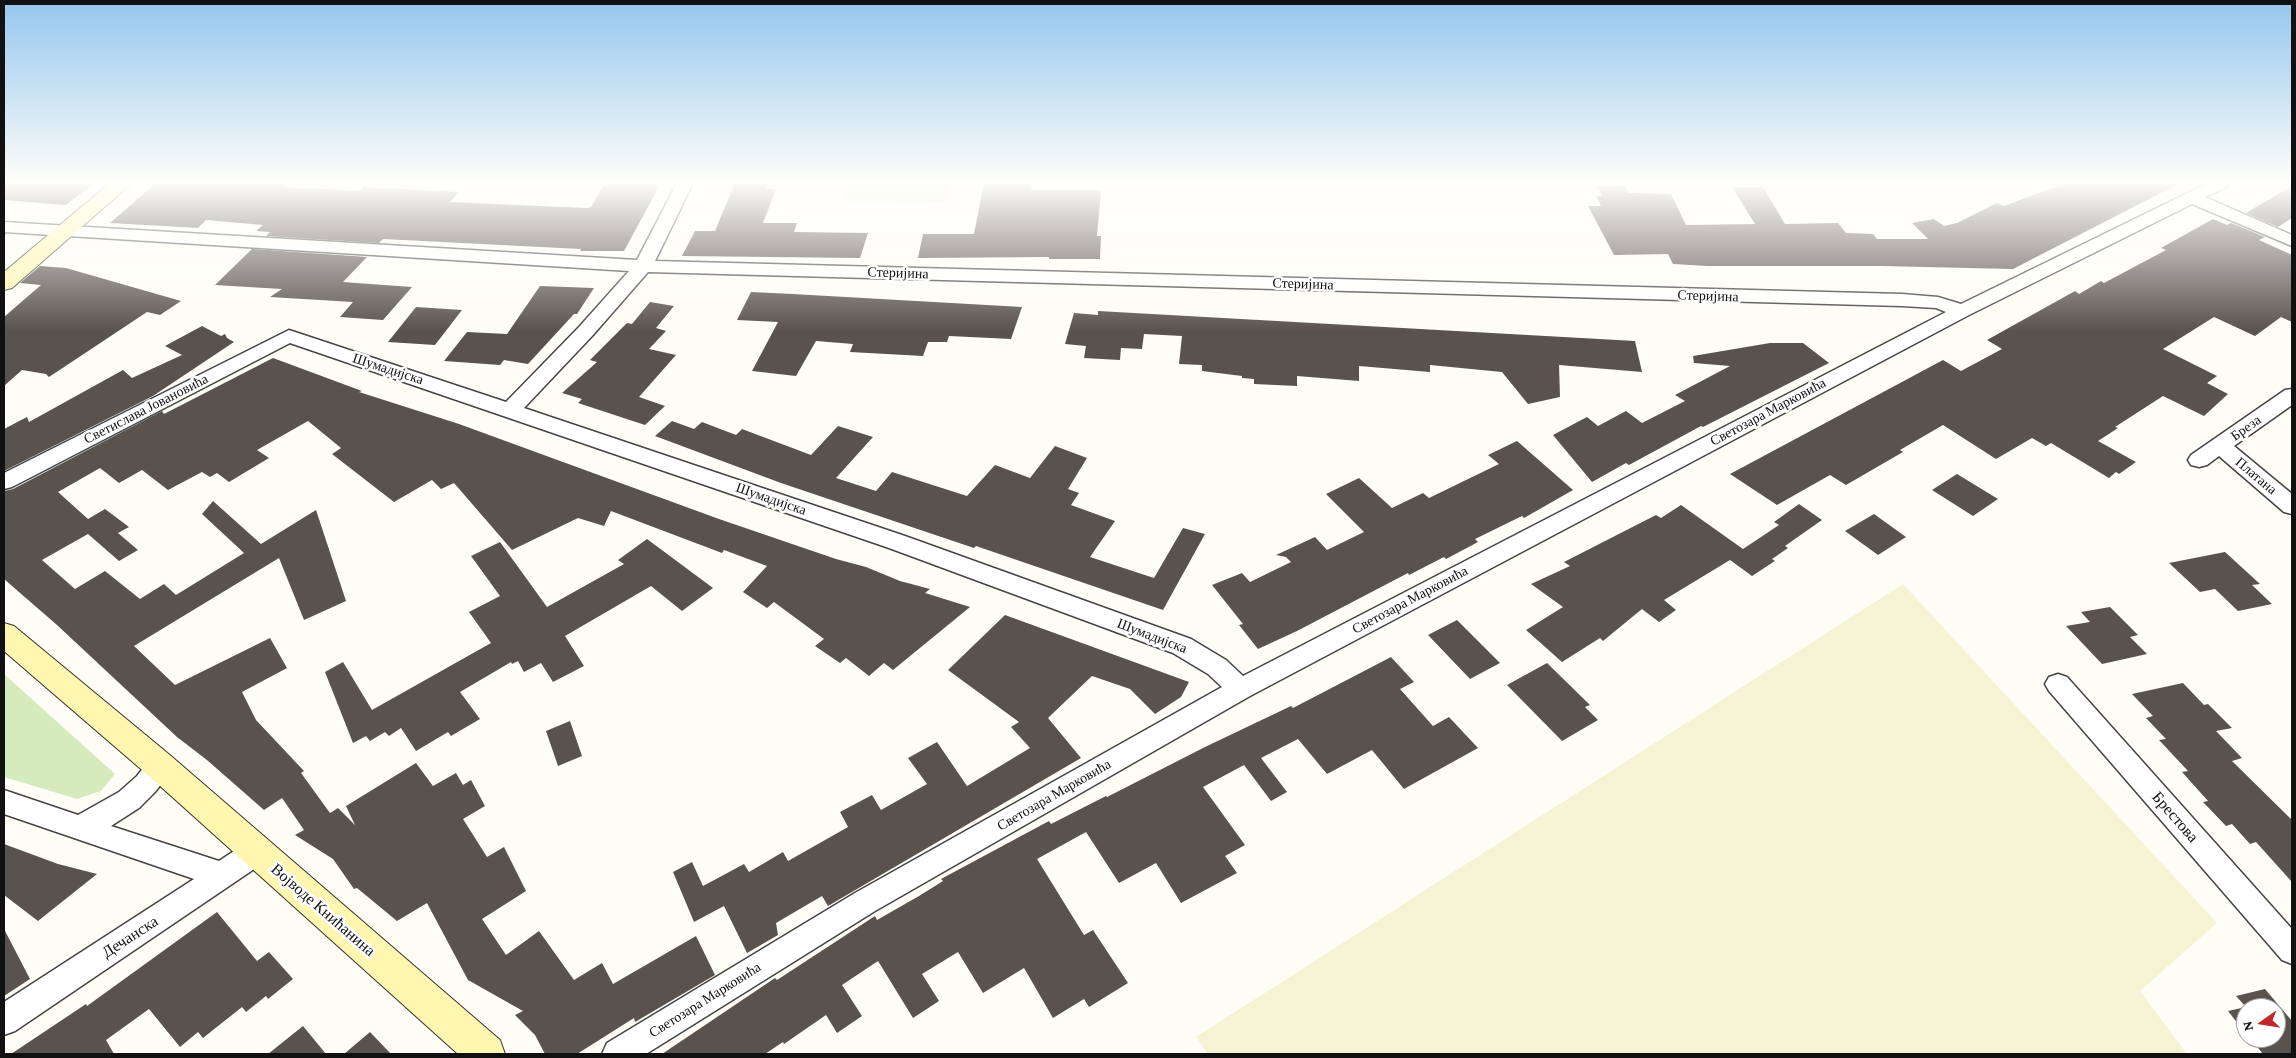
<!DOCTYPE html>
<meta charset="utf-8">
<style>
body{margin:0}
#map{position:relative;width:2296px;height:1058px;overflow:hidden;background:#fffdf5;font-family:"Crimson Pro",serif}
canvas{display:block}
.frame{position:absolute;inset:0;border:5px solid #111;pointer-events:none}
.north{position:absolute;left:2236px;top:998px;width:50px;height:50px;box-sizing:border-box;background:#fff;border:1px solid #a0a0a0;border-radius:50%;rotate:257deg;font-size:14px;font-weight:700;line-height:20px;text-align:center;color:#111}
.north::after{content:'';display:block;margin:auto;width:18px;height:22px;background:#c4262e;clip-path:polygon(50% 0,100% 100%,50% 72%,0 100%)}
</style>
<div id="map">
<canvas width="2296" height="1058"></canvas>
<div class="frame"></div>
<div class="north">N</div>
</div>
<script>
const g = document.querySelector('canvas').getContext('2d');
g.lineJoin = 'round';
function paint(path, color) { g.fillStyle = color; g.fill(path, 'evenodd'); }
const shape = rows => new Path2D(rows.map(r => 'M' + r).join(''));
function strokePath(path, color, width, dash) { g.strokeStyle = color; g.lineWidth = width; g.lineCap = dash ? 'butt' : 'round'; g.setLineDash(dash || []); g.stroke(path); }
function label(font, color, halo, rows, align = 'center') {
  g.font = font + ' "Crimson Pro",serif'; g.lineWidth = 5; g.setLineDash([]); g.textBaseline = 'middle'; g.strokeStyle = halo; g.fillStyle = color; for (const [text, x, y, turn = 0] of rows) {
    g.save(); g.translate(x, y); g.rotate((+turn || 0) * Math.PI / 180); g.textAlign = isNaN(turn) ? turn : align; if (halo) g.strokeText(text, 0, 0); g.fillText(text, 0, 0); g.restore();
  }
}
paint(shape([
 [1903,584,2217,923,2140,991,2187,1054,1208,1054,1196,1037]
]), '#f6f3d4');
paint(shape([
 [4,674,115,774,101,791,77,799,4,777]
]), '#d5ebbd');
paint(shape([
 [851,183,951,183,946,202,845,201]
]), '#e6f2cf');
paint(shape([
 [4,183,94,183,66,205,4,200],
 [156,183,288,183,284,187,360,191,363,187,459,192,450,202,587,208,591,207,605,183,661,183,624,251,580,251,581,249,383,239,379,243,266,236,270,232,256,231,263,225,206,220,198,228,110,223],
 [735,183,768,183,766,189,776,189,763,223,797,223,794,232,868,233,860,258,682,256,695,231,715,231],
 [984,183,1032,183,1031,190,1101,190,1097,236,1101,236,1100,259,1049,259,1049,257,918,258,923,234,974,234],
 [2065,183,2180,183,2013,269,1882,266,1708,266,1673,264,1668,254,1614,255,1588,206,1601,206,1596,196,1602,196,1597,186,1625,186,1629,193,1671,194,1686,225,1755,224,1732,187,1763,187,1785,224,1838,223,1846,233,1873,234,1877,239,1928,239,1912,223,1934,219,1944,226,1957,223,1997,203,2004,206],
 [2292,186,2292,218,2278,227,2246,213],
 [2213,219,2227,225,2231,223,2265,237,2259,240,2292,255,2292,322,2281,317,2255,336,2214,317,2163,349,2217,376,2207,383,2228,394,2204,416,2163,396,2115,427,2118,428,2098,441,2136,462,2119,474,2116,472,2109,478,2051,443,2046,446,2032,438,1996,459,1943,425,1900,450,1903,452,1846,485,1830,475,1777,505,1730,474,1943,360,1961,371,2002,349,1987,340,2075,291,2079,294,2101,281,2104,283,2166,250,2161,248],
 [252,249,367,257,343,282,412,287,383,320,340,317,353,302,270,297,282,289,215,285],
 [40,266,66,268,181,301,160,315,147,312,49,377,46,374,22,370,4,386,4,317,41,285,20,283],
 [540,286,594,288,577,314,574,314,528,364,504,360,500,365,444,361,467,332,507,334],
 [751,292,793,294,1022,307,1011,339,949,336,947,342,928,342,923,356,850,352,853,344,816,341,796,376,752,371,778,322,737,320],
 [650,302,674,306,656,328,666,331,649,349,676,355,639,397,665,406,645,425,578,403,582,399,562,393,597,362,590,360,627,323,632,324],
 [416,307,462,310,435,345,388,342],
 [1098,311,1635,341,1642,372,1559,365,1560,397,1528,404,1502,372,1430,365,1430,372,1359,366,1359,381,1297,376,1297,386,1254,384,1254,379,1242,378,1242,376,1202,371,1202,365,1179,364,1182,336,1144,334,1142,349,1121,348,1120,360,1084,358,1086,346,1065,344,1074,313,1098,315],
 [202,326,221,336,225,334,227,338,234,342,153,396,4,471,4,429,27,417,29,422,123,370,132,378,182,355,165,346],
 [1770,343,1803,343,1829,363,1703,427,1701,426,1629,465,1626,463,1592,482,1553,435,1587,417,1598,426,1626,411,1642,423,1685,401,1675,395,1730,366,1694,363,1693,356],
 [273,358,362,391,359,392,459,424,719,519,836,559,866,567,900,581,930,589,925,593,970,607,893,670,884,663,869,676,846,658,840,663,815,646,824,639,774,602,767,608,743,592,767,566,724,550,722,553,611,511,604,526,578,518,512,550,454,483,441,489,432,480,394,502,332,454,341,448,308,421,257,450,269,458,229,482,217,473,210,477,202,472,168,490,142,470,119,483,100,468,58,492,88,519,105,509,129,527,118,533,138,550,119,561,88,534,42,560,75,589,105,571,140,599,164,584,176,595,244,553,202,514,213,501,261,544,316,510,346,601,304,620,279,558,134,646,175,685,270,638,287,668,242,692,256,720,304,771,301,773,330,813,338,808,355,825,346,806,416,763,433,786,456,773,463,785,471,780,485,806,463,819,487,857,504,847,526,891,482,919,506,955,539,931,574,980,602,963,613,984,696,936,715,975,635,1022,634,1018,577,1054,545,1054,535,1035,515,1015,523,1011,468,980,427,903,397,921,357,888,354,889,333,859,295,835,304,830,282,798,264,810,207,760,177,737,57,625,4,579,4,491,13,489,162,411,164,414],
 [672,421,694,429,702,422,736,435,742,429,811,455,838,426,873,437,836,478,876,491,892,472,967,496,995,465,1030,478,1055,446,1087,458,1068,489,1079,493,1071,505,1115,521,1090,557,1154,578,1183,528,1205,534,1163,610,976,546,974,548,781,483,655,436],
 [1517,441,1573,490,1524,518,1522,516,1475,539,1478,542,1446,559,1444,557,1409,575,1408,573,1297,631,1258,649,1239,625,1243,624,1212,585,1242,573,1250,582,1291,562,1286,557,1276,555,1315,537,1327,550,1364,532,1326,494,1359,478,1392,508,1423,493,1429,498,1499,464,1488,455],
 [1957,474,1998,499,1973,516,1932,490],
 [1799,504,1822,520,1785,546,1788,548,1772,559,1775,561,1752,576,1730,560,1664,600,1676,610,1659,622,1642,609,1603,641,1600,638,1562,662,1526,630,1563,607,1531,584,1570,566,1564,562,1656,515,1661,518,1681,505,1743,549,1779,525,1774,522],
 [1874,514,1906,537,1878,555,1845,531],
 [647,539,713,588,682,611,651,586,565,636,584,666,553,682,541,663,524,672,518,661,512,664,511,662,460,692,480,719,451,736,448,732,416,751,401,728,389,736,385,732,370,741,366,736,353,743,325,672,343,662,372,710,491,643,469,612,500,596,471,556,500,542,547,607,624,564,618,560],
 [2225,552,2260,584,2252,585,2272,604,2238,611,2215,589,2200,592,2169,563],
 [2110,607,2138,635,2130,637,2147,654,2102,664,2066,626,2090,622,2081,612],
 [1005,615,1189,682,1181,697,1155,714,1130,689,1092,676,1048,718,1081,758,828,906,822,896,776,923,778,935,747,953,724,906,694,922,673,872,692,862,703,886,744,864,749,872,783,852,788,861,848,827,840,812,872,795,881,810,927,784,908,758,937,742,967,786,1030,748,1011,727,1019,722,948,670],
 [1457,620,1500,663,1470,679,1428,635],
 [1391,657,1414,682,1400,689,1433,726,1449,717,1478,748,1404,789,1372,750,1327,774,1298,739,1261,758,1287,792,1271,801,1244,765,1203,787,1245,845,1225,856,1237,873,1181,903,1156,863,1119,883,1086,832,1037,859,1084,935,1093,930,1128,983,1089,1007,1084,999,1053,1018,1024,968,983,993,958,952,922,974,939,1001,913,1018,878,961,842,985,862,1016,837,1033,826,1015,784,1044,783,1042,765,1054,662,1054,775,978,777,980,875,916,877,920,919,896,943,881,941,879,1049,821,1051,824,1106,796,1107,797,1205,747,1291,706,1293,708],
 [1547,663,1590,705,1585,707,1598,720,1562,741,1507,685],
 [2183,683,2204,705,2208,704,2232,728,2216,731,2242,758,2232,761,2292,820,2292,882,2256,842,2250,844,2232,824,2226,826,2203,802,2208,801,2182,772,2188,771,2159,740,2166,739,2146,718,2153,716,2132,694],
 [570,721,582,756,558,766,546,731],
 [4,844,58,864,97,874,38,921,4,895],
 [217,912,257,961,269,952,293,979,268,999,266,996,246,1012,242,1007,203,1038,198,1032,180,1047,149,1009,106,1040,114,1054,11,1054,86,1004,87,1006],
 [4,929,30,979,4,996],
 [2265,989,2292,1021,2292,1054,2263,1054,2250,1038,2276,1038,2276,1008,2246,1008,2246,1034,2228,1011,2246,1007,2236,996],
 [303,1026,326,1054,268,1054],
 [370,1032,391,1054,344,1054]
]), '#5a524d');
const street = shape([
 [677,183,693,183,655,261,1902,294,1938,297,1961,304,2208,183,2229,183,2227,187,2205,197,2292,235,2292,246,2192,204,1969,315,1250,696,875,911,646,1054,602,1054,607,1043,855,893,1222,687,1208,674,1173,653,889,548,290,343,12,487,4,489,4,473,289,330,506,402,579,327,629,271,4,232,4,222,637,260,677,183],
 [648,272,1902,306,1936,308,1946,312,1243,676,1226,660,1191,639,905,536,524,408,593,335,648,272],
 [2292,389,2292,405,2234,446,2292,494,2292,514,2284,512,2219,456,2207,465,2199,467,2191,465,2188,460,2191,455,2285,390,2292,389],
 [2058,674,2067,677,2292,929,2292,964,2282,960,2049,691,2045,684,2049,677,2058,674],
 [160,755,169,758,173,766,169,774,155,792,139,808,111,826,219,861,246,843,256,839,266,843,270,852,266,861,15,1031,4,1035,4,1002,194,879,4,814,4,790,78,815,119,792,137,776,151,758,160,755]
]);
const secondary = shape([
 [110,183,132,183,12,288,4,290,4,272,110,183],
 [4,623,14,626,171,756,500,1040,505,1054,458,1054,149,776,4,651,4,623]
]);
strokePath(street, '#444', 3);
strokePath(secondary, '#333', 2);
paint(street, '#fff');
paint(secondary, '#fff6b0');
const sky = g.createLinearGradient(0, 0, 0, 331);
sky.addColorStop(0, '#95c6ee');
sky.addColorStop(0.55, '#fffefa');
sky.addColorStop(1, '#fffefa00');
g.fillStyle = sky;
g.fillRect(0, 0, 2296, 331);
label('14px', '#111', '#fff', [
 ["Стеријина",898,273,2],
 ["Стеријина",1303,284,2],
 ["Стеријина",1708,296,2],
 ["Шумадијска",388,369,18],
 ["Светислава Јовановића",146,409,-27],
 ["Светозара Марковића",1768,412,-28],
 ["Бреза",2246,428,-36],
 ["Платана",2256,476,40],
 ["Шумадијска",771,499,19],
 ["Светозара Марковића",1410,600,-28],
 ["Шумадијска",1152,636,21],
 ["Светозара Марковића",1054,795,-30],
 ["Светозара Марковића",705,1000,-32]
]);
label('16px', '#111', '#fff', [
 ["Брестова",2175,817,49],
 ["Војводе Книћанина",323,910,41],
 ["Дечанска",130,937,-33]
]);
</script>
